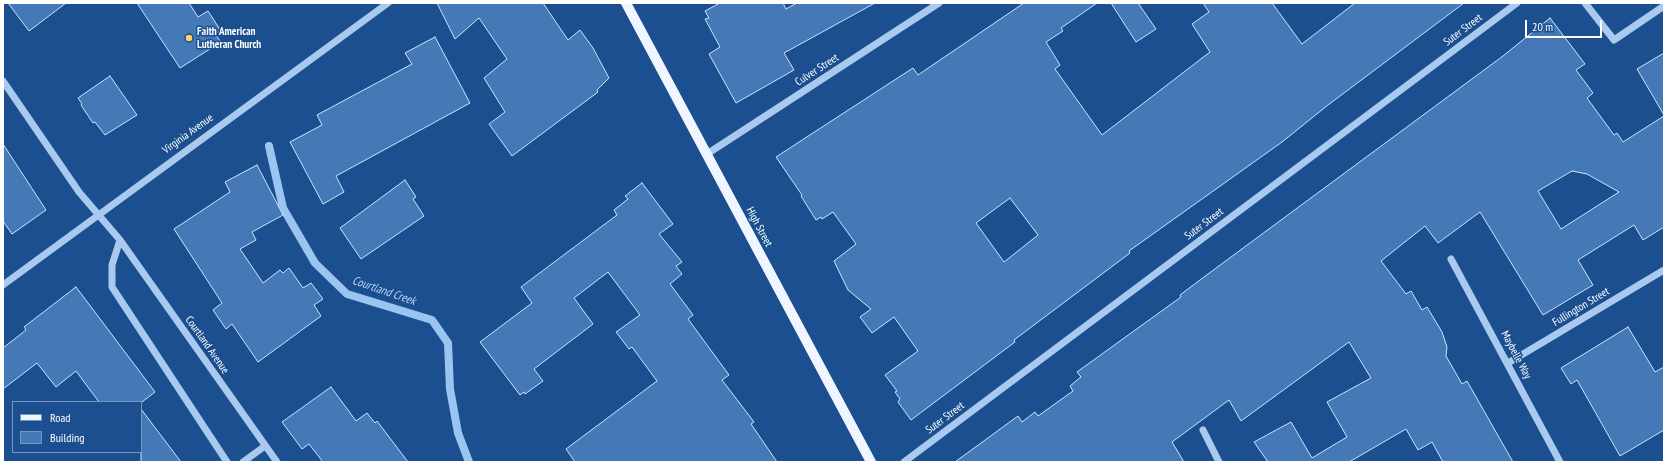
<!DOCTYPE html>
<style>
body{margin:0}
#map{position:relative;width:1667px;height:465px;overflow:hidden;background:#1b4f8f;font-family:"PT Sans Narrow",sans-serif}
canvas{display:block}
.frame{position:absolute;inset:0;border:4px solid #fff;pointer-events:none}
.legend{position:absolute;left:12px;top:401px;width:130px;height:52px;box-sizing:border-box;background:#1b4f8f;border:1px solid #7695bc;margin:0;padding:5px 7px;list-style:none;font-size:12px;color:#fff}
.legend li{display:flex;align-items:center;gap:8px;height:20px}
.legend b{width:20px;border:1px solid #7695bc}
.scale{position:absolute;left:1525px;top:20px;width:77px;height:18px;box-sizing:border-box;border:2px solid #fff;border-top:0;padding-left:5px;font-size:12px;line-height:14px;white-space:nowrap;color:#fff;-webkit-text-stroke:3px #1b4f8f;paint-order:stroke}
</style>
<div id="map">
<canvas width="1667" height="465"></canvas>
<div class="frame"></div>
<ul class="legend">
<li><b style="height:5px;background:#f0f6ff"></b>Road</li>
<li><b style="height:11px;background:#4478b7"></b>Building</li>
</ul>
<div class="scale">20 m</div>
</div>
<script>
const g = document.querySelector('canvas').getContext('2d');
g.lineJoin = 'round';
const shape = rows => new Path2D(rows.map(r => 'M' + r).join(''));
function strokePath(path, color, width, dash) { g.strokeStyle = color; g.lineWidth = width; g.lineCap = dash ? 'butt' : 'round'; g.setLineDash(dash || []); g.stroke(path); }
function paint(path, color) { g.fillStyle = color; g.fill(path, 'evenodd'); }
function label(font, color, halo, rows, align = 'center') {
  g.font = font + ' "PT Sans Narrow",sans-serif'; g.lineWidth = 3; g.setLineDash([]); g.textBaseline = 'middle'; g.strokeStyle = halo; g.fillStyle = color; for (const [text, x, y, turn = 0] of rows) {
    g.save(); g.translate(x, y); g.rotate((+turn || 0) * Math.PI / 180); g.textAlign = isNaN(turn) ? turn : align; if (halo) g.strokeText(text, 0, 0); g.fillText(text, 0, 0); g.restore();
  }
}
strokePath(shape([
 [269,146,283,208,315,263,347,294,432,320,448,343,450,389,458,433,469,462]
]), '#9cc4f0', 8);
const building = shape([
 [8,3,66,3,29,31,8,3],
 [137,3,189,3,198,17,208,11,221,31,215,34,221,42,180,68,137,3],
 [437,3,543,3,568,40,580,30,593,48,609,78,597,90,598,92,512,156,489,124,505,112,484,78,507,59,479,18,455,39,437,3],
 [720,3,783,3,786,9,797,3,875,3,784,53,794,70,736,103,709,54,720,47,705,19,709,18,705,11,720,3],
 [1024,3,1097,3,1061,28,1063,31,1046,42,1060,65,1055,69,1102,135,1210,52,1192,24,1209,12,1203,3,1272,3,1302,44,1355,3,1464,3,1328,105,1282,142,1129,251,1130,253,1014,340,1015,342,911,420,898,402,900,399,895,392,897,391,885,375,918,351,894,317,872,333,860,317,871,309,848,290,834,261,856,244,833,212,822,219,821,217,816,220,801,196,802,195,776,157,913,68,918,75,1024,3],
 [1010,198,1038,235,1004,262,976,223,1010,198],
 [1111,3,1138,3,1156,29,1136,42,1111,3],
 [1550,18,1585,64,1576,70,1593,93,1587,98,1614,135,1617,133,1623,142,1664,116,1664,227,1643,240,1634,225,1578,260,1593,285,1543,315,1480,212,1438,243,1425,226,1381,261,1406,294,1411,291,1422,310,1427,307,1442,332,1447,347,1446,356,1462,384,1467,381,1513,462,1443,462,1432,442,1418,450,1406,429,1349,462,1268,462,1254,442,1291,422,1312,458,1347,437,1327,402,1371,378,1349,342,1241,421,1229,400,1172,442,1184,462,955,462,1018,416,1022,422,1035,412,1038,416,1073,391,1070,386,1081,377,1077,372,1181,297,1180,295,1208,274,1503,56,1550,18],
 [1572,171,1587,174,1619,192,1561,229,1538,191,1572,171],
 [435,37,470,103,336,176,344,192,323,204,290,142,322,125,317,115,412,64,405,53,435,37],
 [1664,53,1664,115,1637,69,1664,53],
 [110,76,137,115,105,135,95,122,93,123,81,105,82,104,78,98,110,76],
 [3,144,46,210,12,234,3,221,3,144],
 [257,165,283,215,252,232,256,240,240,249,263,283,280,270,283,273,289,268,303,288,311,283,323,299,314,305,321,316,258,362,232,324,226,329,213,310,222,303,174,229,230,192,225,182,257,165],
 [405,180,416,197,413,199,424,216,361,259,340,228,405,180],
 [642,183,673,224,659,234,682,262,676,266,682,274,670,284,693,315,688,319,729,375,722,380,754,422,751,424,777,462,575,462,566,449,657,381,632,347,629,349,616,332,640,315,608,272,574,298,593,324,534,369,543,381,525,394,524,392,520,395,480,342,532,303,521,287,617,215,614,210,628,199,625,196,642,183],
 [76,287,155,392,142,402,99,402,76,371,56,387,37,363,3,389,3,348,26,330,24,327,76,287],
 [1628,327,1655,372,1664,367,1664,430,1620,456,1577,380,1571,384,1561,368,1628,327],
 [331,387,356,421,367,413,375,423,377,421,408,462,323,462,309,444,302,449,282,422,331,387],
 [141,409,181,462,141,462,141,409]
]);
paint(building, '#4478b7');
strokePath(building, '#cfe3fa', 1);
strokePath(shape([
 [1585,3,1614,40,1664,6],
 [3,81,79,192,120,240,277,462],
 [707,154,939,3],
 [120,240,112,265,112,287,227,462],
 [1451,259,1560,462],
 [3,285,388,3],
 [1508,363,1664,270],
 [1203,430,1219,462],
 [243,462,265,446],
 [904,462,1517,3]
]), '#a9c9ee', 7);
strokePath(shape([
 [626,3,871,462]
]), '#f0f6ff', 10);
for (const [x, y, r, color] of [
 [189,38,4,"#ffd166"]
]) { const dot = new Path2D(); dot.arc(x, y, r, 0, 2 * Math.PI); g.fillStyle = color; g.fill(dot); strokePath(dot, '#1b4f8f', 1.5); }
label('11px', '#fff', '#1b4f8f', [
 ["Suter Street",1463,30,-37],
 ["Culver Street",817,70,-33],
 ["Virginia Avenue",188,134,-36],
 ["Suter Street",1204,224,-37],
 ["High Street",759,227,62],
 ["Fullington Street",1581,307,-31],
 ["Courtland Avenue",207,345,55],
 ["Maybelle Way",1516,355,62],
 ["Suter Street",945,418,-37]
]);
label('bold 11px', '#fff', '#1b4f8f', [
 ["Faith American",197,32],
 ["Lutheran Church",197,45]
], 'left');
label('italic 12px', '#b5d3f5', '#1b4f8f', [
 ["Courtland Creek",384,291,19]
]);
</script>
